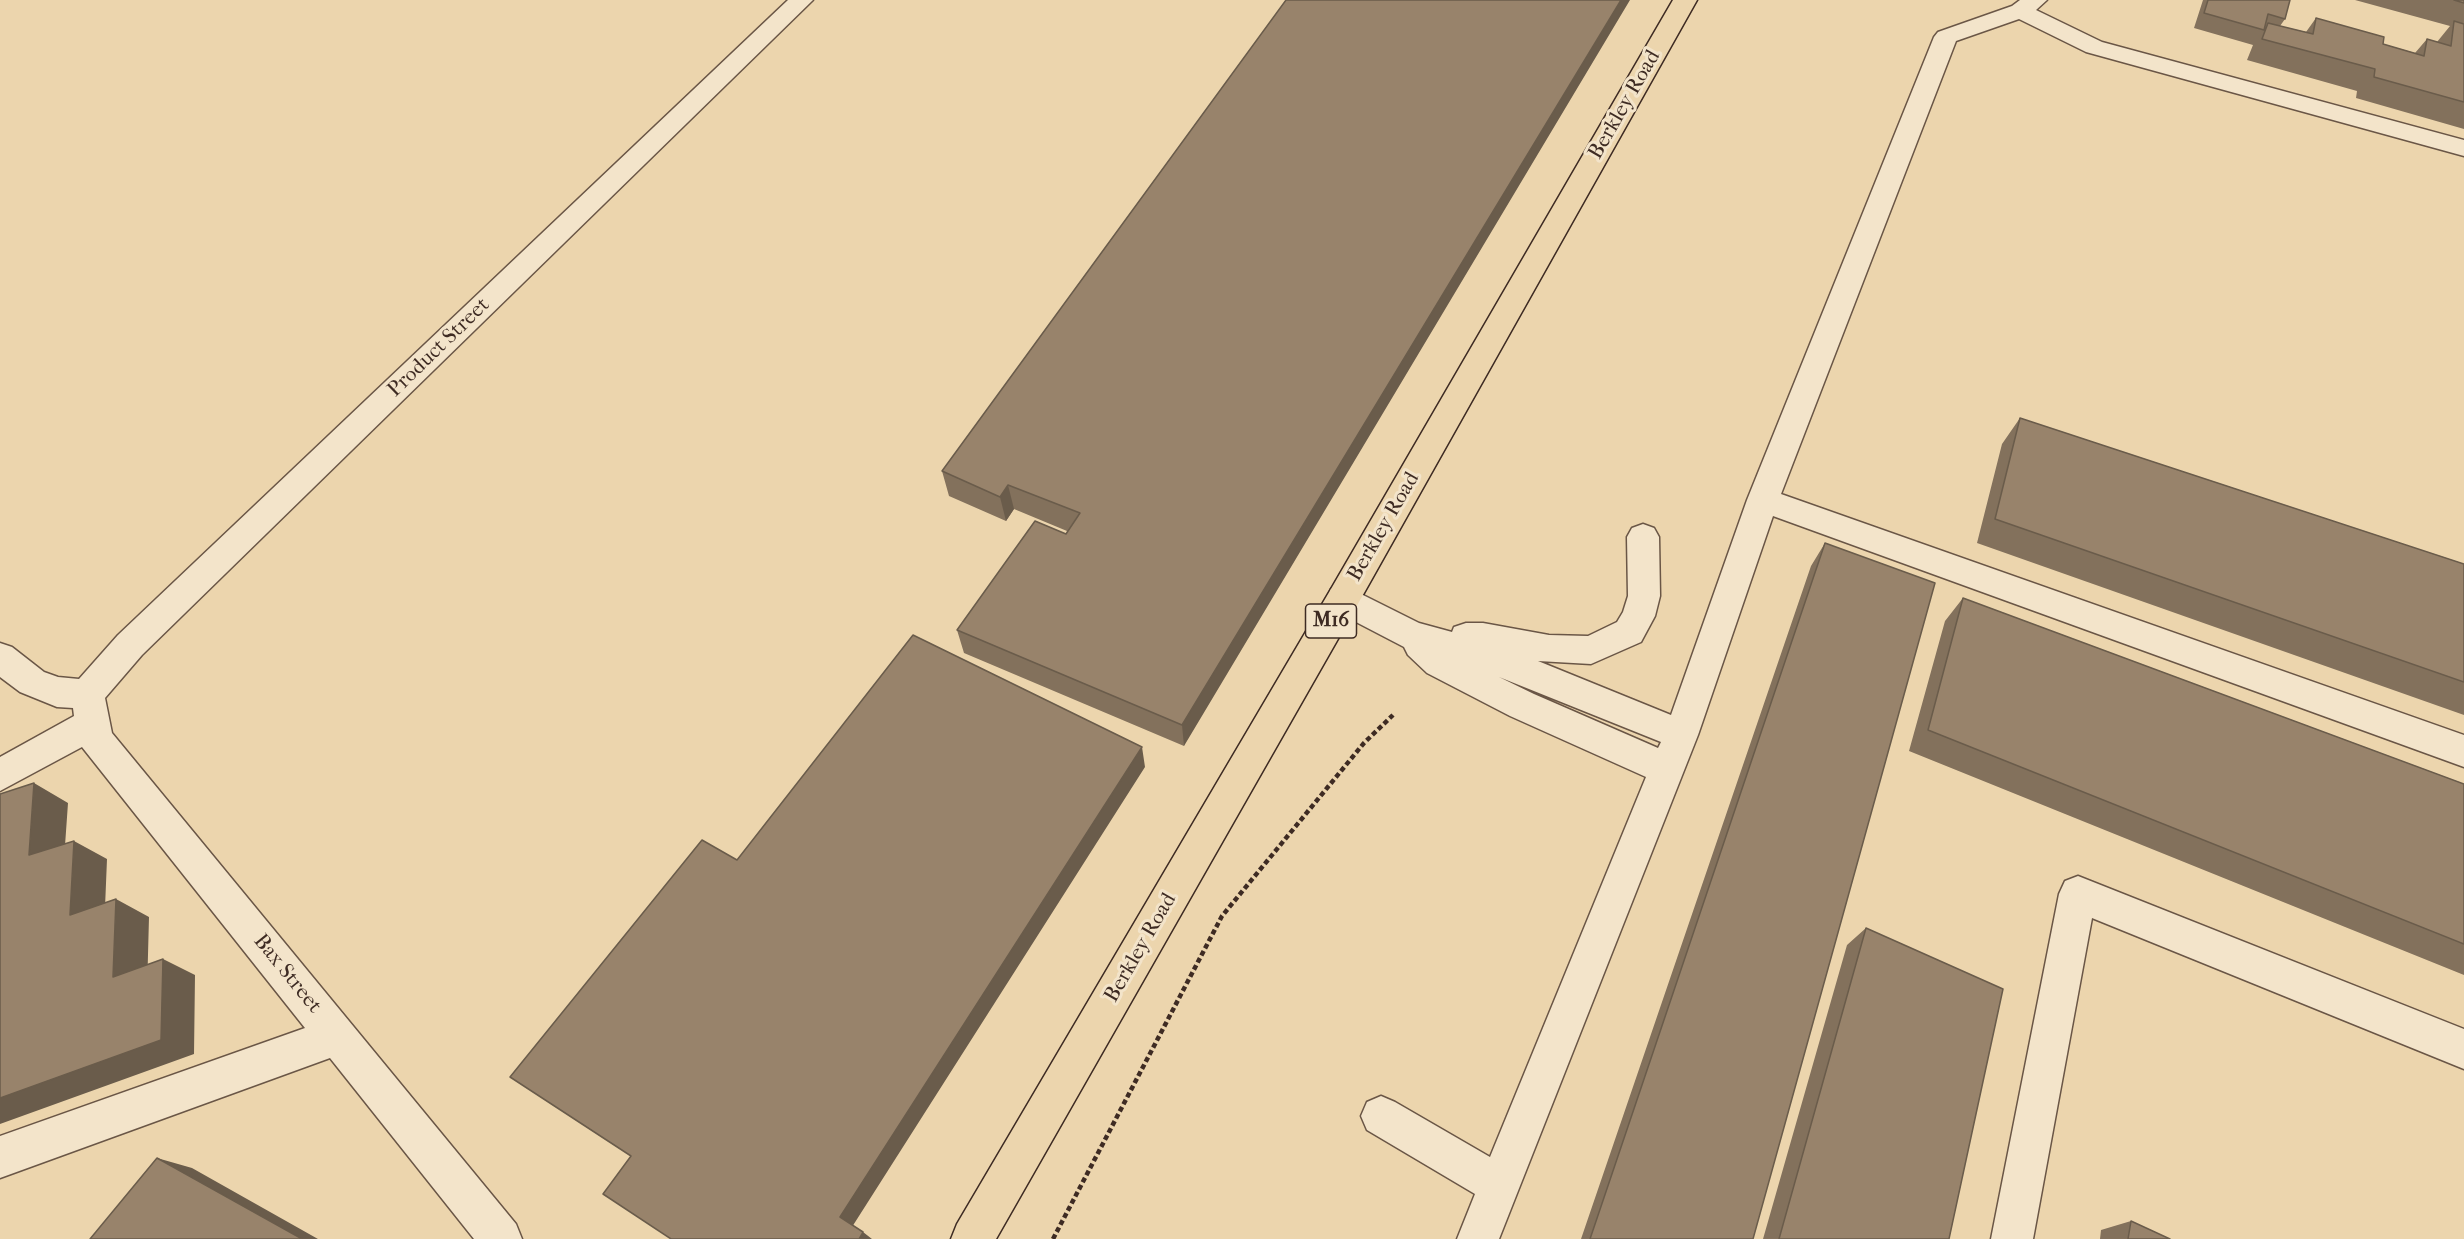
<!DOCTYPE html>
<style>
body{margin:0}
canvas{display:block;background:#ecd5ad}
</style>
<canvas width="2464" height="1239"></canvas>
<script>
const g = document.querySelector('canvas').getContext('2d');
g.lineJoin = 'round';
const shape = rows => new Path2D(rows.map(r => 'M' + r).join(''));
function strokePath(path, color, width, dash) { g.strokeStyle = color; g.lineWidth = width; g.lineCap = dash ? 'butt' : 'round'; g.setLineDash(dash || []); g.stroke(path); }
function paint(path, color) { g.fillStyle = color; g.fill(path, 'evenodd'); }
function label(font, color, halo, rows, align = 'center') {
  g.font = font + ' "IM FELL French Canon",serif'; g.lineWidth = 6; g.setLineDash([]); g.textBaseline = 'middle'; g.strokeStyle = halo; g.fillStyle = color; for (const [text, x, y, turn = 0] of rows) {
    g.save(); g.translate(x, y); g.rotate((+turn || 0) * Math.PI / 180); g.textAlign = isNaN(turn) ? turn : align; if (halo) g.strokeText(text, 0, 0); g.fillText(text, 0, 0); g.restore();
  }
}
const minor = shape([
 [788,0,813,0,142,655,105,698,112,733,516,1224,522,1239,474,1239,330,1058,0,1178,0,1136,305,1028,82,747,0,791,0,757,74,716,73,708,57,707,20,692,0,677,0,643,12,647,44,672,58,677,79,679,118,635,788,0],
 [2020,0,2047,0,2036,10,2102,42,2464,140,2464,156,2086,52,2019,19,1956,41,1781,494,2464,735,2464,767,1773,516,1698,735,1499,1239,1457,1239,1475,1194,1367,1130,1361,1116,1367,1102,1381,1096,1395,1102,1490,1157,1646,777,1510,716,1427,673,1408,655,1404,647,1331,609,1327,599,1331,589,1343,585,1419,623,1452,632,1454,627,1466,623,1483,623,1549,635,1588,636,1617,622,1623,612,1628,596,1627,537,1632,528,1643,524,1654,528,1659,537,1660,596,1655,616,1641,642,1591,664,1538,661,1671,715,1747,500,1934,37,1938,32,2012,6,2020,0],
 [1499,677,1661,742,1658,748,1534,694,1499,677],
 [2078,876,2464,1029,2464,1069,2092,918,2033,1239,1991,1239,2059,894,2065,881,2078,876]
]);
const major = shape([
 [1673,0,1697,0,1355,609,996,1239,951,1239,957,1224,1331,589,1673,0]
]);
strokePath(minor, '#6a5646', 3);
strokePath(major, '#3e2b23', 3);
strokePath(shape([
 [1053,1239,1222,916,1364,743,1393,715]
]), '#3e2b23', 4.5, [5, 3]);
paint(minor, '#f3e4ca');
paint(major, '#ecd5ad');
paint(shape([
 [1286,0,1184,746,964,653,957,630,1066,534,1067,531,1014,509,1006,521,949,496,942,471],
 [2203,0,2290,0,2285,19,2280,26,2306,32,2316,18,2383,44,2415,53,2427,39,2437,42,2450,26,2355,0,2464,0,2464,129,2356,98,2357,91,2247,60,2253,45,2194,28],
 [2020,418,2464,564,2464,715,1977,543,2002,444],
 [1825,543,1753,1239,1581,1239,1811,566],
 [1963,598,2464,784,2464,975,1909,751,1945,621],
 [1866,928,1949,1239,1763,1239,1847,945],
 [2131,1221,2170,1239,2100,1239,2101,1230]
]), '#83715c');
paint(shape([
 [1621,0,1630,0,1184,746,1182,725],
 [1008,485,1014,509,1006,521,1000,497],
 [1142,747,1145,767,852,1227,840,1217],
 [34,783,68,803,63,874,29,855],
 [74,841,107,859,104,932,70,915],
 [116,899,149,917,147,992,113,977],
 [163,959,195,975,194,1054,0,1124,0,1098],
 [157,1158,192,1168,318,1239,302,1239],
 [863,1232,872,1239,859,1239]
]), '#6a5c4b');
const building = shape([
 [1286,0,1621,0,1182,725,957,630,1035,521,1066,534,1080,513,1008,485,1000,497,942,471,1286,0],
 [2208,0,2290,0,2285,19,2268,14,2264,30,2204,13,2208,0],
 [2454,0,2464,0,2464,3,2454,0],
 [2316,18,2384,37,2383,44,2424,56,2427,39,2451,46,2454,21,2464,24,2464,102,2374,77,2375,69,2262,39,2268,23,2313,34,2316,18],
 [2020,418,2464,564,2464,682,1995,519,2020,418],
 [1825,543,1935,583,1753,1239,1590,1239,1825,543],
 [1963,598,2464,784,2464,944,1928,730,1963,598],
 [913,635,1142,747,840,1217,863,1232,859,1239,671,1239,603,1194,631,1156,510,1077,702,840,737,860,913,635],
 [34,783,29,855,74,841,70,915,116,899,113,977,163,959,161,1040,0,1098,0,794,34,783],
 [1866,928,2003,989,1949,1239,1779,1239,1866,928],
 [157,1158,302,1239,90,1239,157,1158],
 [2131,1221,2170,1239,2128,1239,2131,1221]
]);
paint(building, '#98836b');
strokePath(building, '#6a5c4b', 1.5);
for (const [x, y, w] of [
 [1331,621,51]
]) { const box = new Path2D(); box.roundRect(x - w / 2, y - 17, w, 34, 4.5); g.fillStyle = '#f3e4ca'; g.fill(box); strokePath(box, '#3e2b23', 1.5); }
label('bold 20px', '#3e2b23', null, [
 ["M16",1331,621]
]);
label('21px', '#3e2b23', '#f3e4ca', [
 ["Berkley Road",1625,105,-60],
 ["Product Street",439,348,-44],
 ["Berkley Road",1384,527,-60],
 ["Berkley Road",1141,948,-60],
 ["Bax Street",287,974,51]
]);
</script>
